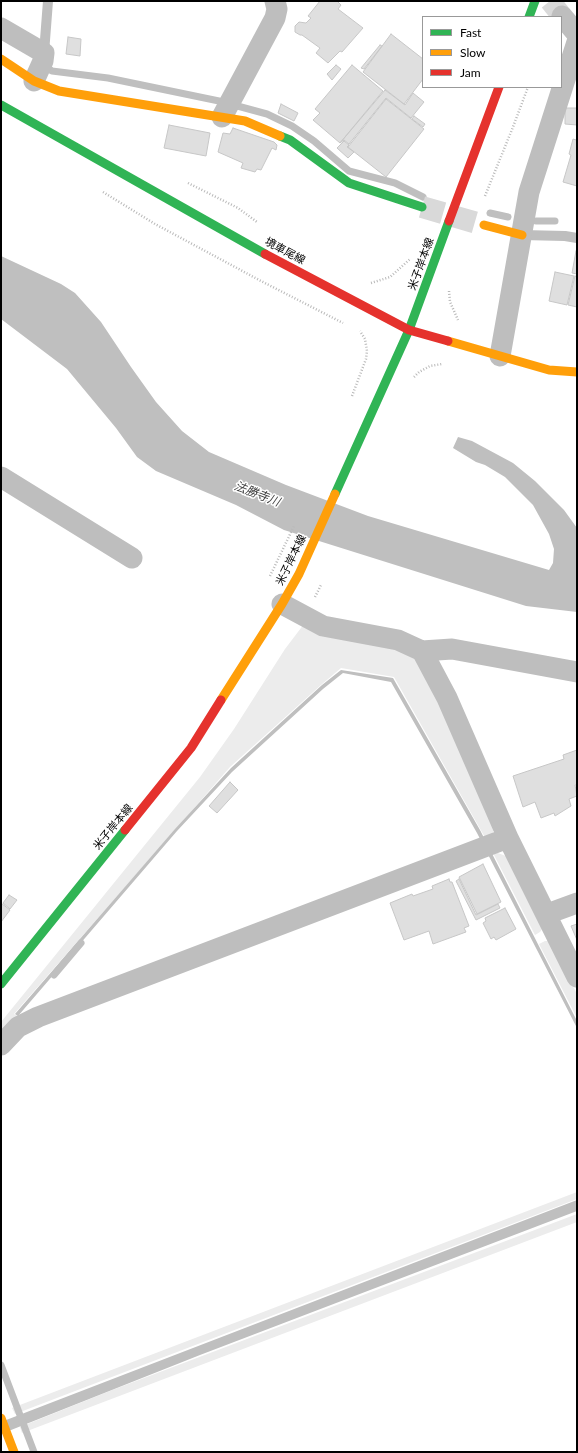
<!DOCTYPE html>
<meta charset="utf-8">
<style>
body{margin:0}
#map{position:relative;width:578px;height:1453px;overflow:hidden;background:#fff;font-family:Lato,sans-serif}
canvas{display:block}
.frame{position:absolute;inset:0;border:2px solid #000;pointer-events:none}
.legend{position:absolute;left:422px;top:16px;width:140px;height:72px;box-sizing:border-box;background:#fff;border:1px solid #999;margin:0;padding:5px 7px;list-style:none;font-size:12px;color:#000}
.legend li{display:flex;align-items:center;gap:8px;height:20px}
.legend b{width:20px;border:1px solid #999}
</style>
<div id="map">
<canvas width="578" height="1453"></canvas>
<div class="frame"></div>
<ul class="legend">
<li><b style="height:5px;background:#30b455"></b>Fast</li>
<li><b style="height:5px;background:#ff9f0a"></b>Slow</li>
<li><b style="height:5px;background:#e5322d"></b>Jam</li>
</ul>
</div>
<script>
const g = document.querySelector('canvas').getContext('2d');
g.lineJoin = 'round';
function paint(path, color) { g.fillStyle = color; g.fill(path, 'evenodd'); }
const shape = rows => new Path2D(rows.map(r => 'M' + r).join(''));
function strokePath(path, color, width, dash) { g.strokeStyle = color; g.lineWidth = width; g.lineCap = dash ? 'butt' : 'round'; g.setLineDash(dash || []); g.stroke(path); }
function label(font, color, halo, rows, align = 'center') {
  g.font = font + ' Lato,"Noto Sans JP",sans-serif'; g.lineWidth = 3; g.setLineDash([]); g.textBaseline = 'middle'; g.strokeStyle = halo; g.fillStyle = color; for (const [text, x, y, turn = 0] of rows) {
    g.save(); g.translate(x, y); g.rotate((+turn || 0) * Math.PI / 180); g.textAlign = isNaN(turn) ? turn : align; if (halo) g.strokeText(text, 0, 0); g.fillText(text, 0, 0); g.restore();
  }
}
paint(shape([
 [304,624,392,645,414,656,426,671,494,830,492,834,487,841,394,677,341,668,321,685,230,767,14,1014,19,1017,1,1039,1,1022,200,777,234,729,285,649],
 [495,852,506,856,543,928,540,932,535,935,493,853],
 [545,941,550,941,577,994,577,1018,539,944],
 [577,1192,577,1199,15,1414,12,1408],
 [577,1214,577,1222,22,1433,20,1427,115,1389]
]), '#ececec');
paint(shape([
 [1,256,61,284,75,293,101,322,131,367,156,402,182,431,209,452,286,485,368,516,549,570,553,563,554,549,549,534,533,505,505,477,485,465,476,462,453,448,458,437,472,441,513,463,535,481,564,510,577,528,577,612,526,606,284,530,236,505,156,471,137,457,116,428,67,369,1,319],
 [341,670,393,678,480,830,577,1021,577,1028,477,833,391,682,343,673,323,689,232,772,177,831,18,1016,15,1014,175,829,231,768,322,685],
 [577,1200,577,1211,200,1355,1,1434,1,1422]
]), '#bfbfbf');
strokePath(shape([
 [43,65,52,71,108,78,219,101,267,114,292,126,314,141,349,171,395,183,423,197],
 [490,213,508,217],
 [536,221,555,221],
 [54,975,81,943],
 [1,1365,34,1452]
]), '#bfbfbf', 7);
const building = shape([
 [320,1,337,1,341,5,338,9,363,28,342,52,340,51,328,63,316,53,320,48,302,35,300,35,295,32,295,26,299,22,306,23,311,18,308,16,320,1],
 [391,34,423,59,423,79,404,104,363,72,391,34],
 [68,37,81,39,80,56,66,54,68,37],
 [380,45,382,46,364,69,361,68,380,45],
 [336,65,341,69,332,80,327,74,336,65],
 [352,65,383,91,340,143,313,120,320,113,315,109,352,65],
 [385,90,405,105,413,93,424,102,411,118,386,98,349,144,344,140,340,143,385,90],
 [386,99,424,129,386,177,348,147,386,99],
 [281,104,298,113,294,121,278,113,281,104],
 [565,108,577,108,577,125,565,124,565,108],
 [414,116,425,124,423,127,412,119,414,116],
 [169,125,210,133,206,156,164,148,169,125],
 [233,128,274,142,277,145,276,150,272,148,261,170,257,169,255,172,241,168,243,163,218,152,223,133,230,134,233,128],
 [577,137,577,186,563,182,571,155,569,154,573,139,576,140,577,137],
 [344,141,349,145,347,147,354,152,348,158,337,148,344,141],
 [576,251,577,251,577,274,572,273,576,251],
 [555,272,574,276,567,305,549,301,555,272],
 [575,276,577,277,577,307,568,305,575,276],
 [577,750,577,785,575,785,577,796,569,799,571,806,555,816,554,813,541,818,535,802,523,807,513,776,564,759,563,755,577,750],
 [230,782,238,790,217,813,209,806,230,782],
 [483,864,501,902,477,914,459,877,483,864],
 [449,879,450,882,452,882,469,926,464,928,466,932,433,944,429,931,404,940,390,903,412,894,413,896,433,889,432,886,449,879],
 [459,879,476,915,498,904,500,908,476,920,456,881,459,879],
 [9,895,17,900,10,909,3,903,9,895],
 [1,903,10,910,1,922,1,903],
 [505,908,516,929,496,940,494,937,491,939,483,923,486,921,485,918,505,908],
 [577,924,577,940,571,926,577,924]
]);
paint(building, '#dfdfdf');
strokePath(building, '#c7c7c7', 1);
strokePath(shape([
 [550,1,562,16]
]), '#d9d9d9', 21, [21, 10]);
strokePath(shape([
 [422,207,484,225]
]), '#d9d9d9', 22, [22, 11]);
strokePath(shape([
 [188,183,238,208,257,222],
 [103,192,155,224,261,281,343,323],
 [485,196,513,127,528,87],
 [371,283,390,277,410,259],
 [449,291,450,302,458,320],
 [414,377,419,372,430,366,442,364],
 [352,396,366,359,367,351,365,339,360,331],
 [270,576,294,526],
 [315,597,321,585]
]), '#b9b9b9', 2.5, [1, 2]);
strokePath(shape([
 [44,53,48,1],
 [522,235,565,236,577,238]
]), '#bebebe', 10);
strokePath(shape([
 [562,16,577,34],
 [1,28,44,53,43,61,34,81],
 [222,117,275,18,277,9,275,1],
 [500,356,529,192,577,42],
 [1,477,132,558],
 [282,604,323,626,398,640,422,651,452,649,577,672],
 [422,651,447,698,508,838,577,977],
 [547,914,577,903],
 [1,1045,18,1027,38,1017,508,838]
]), '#bebebe', 21);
strokePath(shape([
 [529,17,535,1],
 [1,105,265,254],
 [280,136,290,140,349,183,422,207],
 [335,494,409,330,449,221],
 [1,984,125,830]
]), '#30b455', 9);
strokePath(shape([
 [1,59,34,81,59,91,245,121,280,136],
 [484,225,522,235],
 [448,341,549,370,577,372],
 [221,700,282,604,299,574,335,494],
 [1,1418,14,1452]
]), '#ff9f0a', 9);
strokePath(shape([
 [449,221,499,87],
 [265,254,409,330,448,341],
 [125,830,191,748,221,700]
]), '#e5322d', 9);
label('11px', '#000', '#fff', [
 ["境車尾線",285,251,28],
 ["米子岸本線",421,264,-70],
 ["米子岸本線",291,560,-64],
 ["米子岸本線",113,827,-51]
]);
label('italic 12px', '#444', '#fff', [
 ["法勝寺川",257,494,21]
]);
</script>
